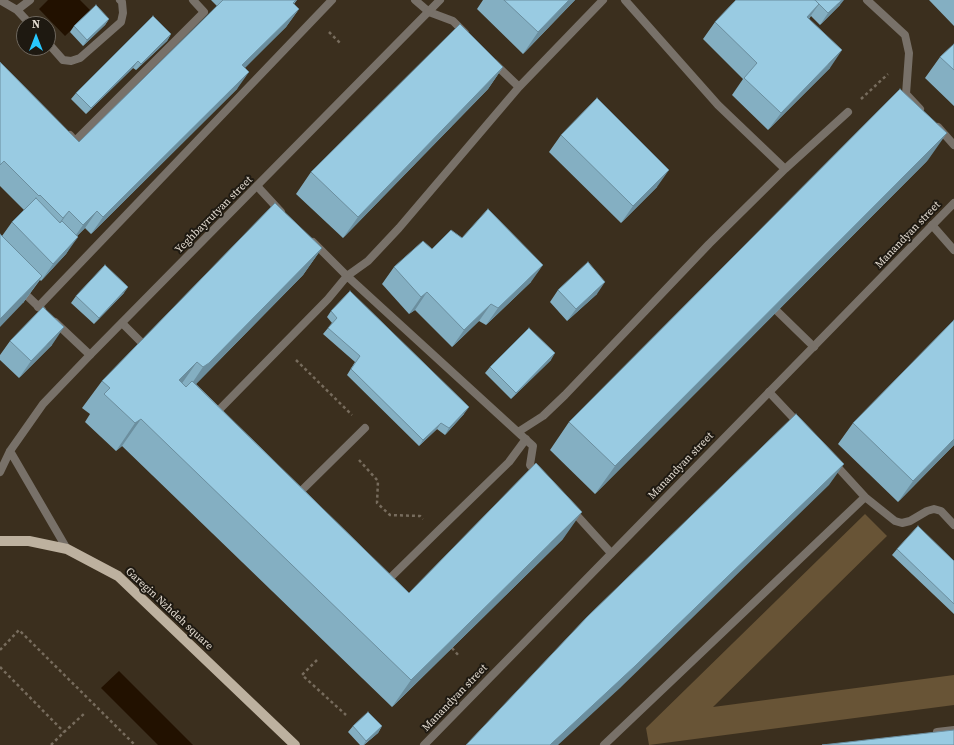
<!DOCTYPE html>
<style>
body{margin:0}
#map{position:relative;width:954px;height:745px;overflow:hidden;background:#3b2f1e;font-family:"Source Serif 4",serif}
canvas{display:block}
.north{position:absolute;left:16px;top:16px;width:40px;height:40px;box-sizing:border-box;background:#1e1911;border:1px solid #6e675e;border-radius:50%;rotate:0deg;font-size:11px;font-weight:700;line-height:16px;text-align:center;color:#e5ddd2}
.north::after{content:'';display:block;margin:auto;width:14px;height:18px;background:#28c8ff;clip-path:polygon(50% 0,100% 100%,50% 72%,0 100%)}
</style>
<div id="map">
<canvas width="954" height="745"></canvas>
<div class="north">N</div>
</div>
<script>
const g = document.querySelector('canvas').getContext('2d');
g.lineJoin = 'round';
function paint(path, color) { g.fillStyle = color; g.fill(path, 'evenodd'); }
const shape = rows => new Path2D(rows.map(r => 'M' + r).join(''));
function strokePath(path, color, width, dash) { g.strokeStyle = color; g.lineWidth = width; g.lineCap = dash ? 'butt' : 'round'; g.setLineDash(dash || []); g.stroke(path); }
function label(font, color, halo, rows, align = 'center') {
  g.font = font + ' "Source Serif 4",serif'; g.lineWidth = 4; g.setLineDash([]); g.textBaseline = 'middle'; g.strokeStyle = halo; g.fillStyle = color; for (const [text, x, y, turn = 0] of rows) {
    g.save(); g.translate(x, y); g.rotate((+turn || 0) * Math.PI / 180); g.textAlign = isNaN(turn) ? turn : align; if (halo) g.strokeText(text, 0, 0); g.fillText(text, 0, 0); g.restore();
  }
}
paint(shape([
 [865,514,887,536,713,707,954,675,954,705,649,745,646,728]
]), '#685436');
paint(shape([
 [48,0,80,0,91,11,65,36,39,9],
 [119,671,193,745,158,745,101,688]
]), '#210');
strokePath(shape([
 [329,32,340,43],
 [861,99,888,74],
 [296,360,352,415],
 [359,460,378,481,377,503,390,515,420,516,423,519],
 [452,648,459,656],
 [0,650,19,630,135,745],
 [317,660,302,675,346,715],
 [0,667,64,732],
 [51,745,64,732,85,713]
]), '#776c5d', 2.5, [3, 3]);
strokePath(shape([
 [0,0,17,10],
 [30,0,17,10,30,24],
 [625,0,718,105,785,169],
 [867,0,905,35,909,53,906,94,920,109],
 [429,12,453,21,465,33],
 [48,43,63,60,71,61,80,58,121,22,123,13,122,2,120,0],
 [494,63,519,87],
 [938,127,954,145],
 [70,135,75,141,204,12,193,0],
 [257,186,281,212],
 [932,225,954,250],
 [313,242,347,276,533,446,530,465,538,474],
 [20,289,42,310],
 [38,307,332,0],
 [777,311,814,347],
 [55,322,90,355],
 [122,323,144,345],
 [769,392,800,425],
 [217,416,215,414,328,299,347,276,368,261,399,228,519,87,603,0],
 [518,432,543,416,565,395,709,244,785,169,848,112],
 [296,496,365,428],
 [865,497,895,521,902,523,910,521,927,511,934,509,941,511,954,525],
 [571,509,611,553],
 [384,583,385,583,438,531,509,462,526,439],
 [937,732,954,730],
 [604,745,865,497,833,462]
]), '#787169', 8);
strokePath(shape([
 [415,0,429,12]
]), '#787169', 8);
strokePath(shape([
 [10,451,67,549],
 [0,472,10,451,43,404,90,355,440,0],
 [424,745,954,203]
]), '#787169', 8);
strokePath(shape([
 [0,541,29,541,67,549,118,576,295,745]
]), '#bdb19f', 10);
paint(shape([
 [211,0,297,0,294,4,299,9,286,27,244,68,237,89,91,234,85,228,77,236,66,254,41,281,40,280,23,303,2,236,12,222,24,210,0,186,0,62,79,142,217,6],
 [483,0,575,0,523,54,477,9],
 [736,0,840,5,820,25,811,16,809,19,830,68,768,130,732,95,743,79,703,39,715,22],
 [929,0,954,0,954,26],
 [109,19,105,25,83,46,70,32,74,26],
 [171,34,167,41,136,70,133,68,86,114,71,99,76,93],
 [954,44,954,106,925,78,940,57],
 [503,67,488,89,343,238,296,194,311,172],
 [561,135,657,187,621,223,549,152],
 [928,160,595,494,550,450,569,422],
 [462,238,531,282,486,325,479,321,452,347,415,310,409,314,382,284,394,267,432,249],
 [322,248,303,275,196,384,409,593,563,539,392,707,122,446,116,451,85,422,90,414,82,408,102,381],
 [558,290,597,294,567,321,550,302],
 [124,293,94,324,71,303,76,296],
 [331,311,464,414,445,435,437,429,419,446,347,375,355,362,323,334,328,328,332,323,327,317],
 [10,341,52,345,19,378,0,360,0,355],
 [551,360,511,399,485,373,490,367],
 [853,423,954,445,898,502,838,444],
 [897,549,954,561,954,614,892,555],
 [353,726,382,726,378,733,364,745,360,745,348,732]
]), '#84afc2');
paint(shape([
 [569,0,575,0,523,54,538,32],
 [842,0,844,0,840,5,820,25,828,13],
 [819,4,807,21,807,17],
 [299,9,286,27,230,83,242,65],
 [109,19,105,25,83,46,87,40],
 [171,34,167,41,136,70,141,64],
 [842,50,830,68,768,130,781,113],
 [138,61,133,68,86,114,91,108],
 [503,67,488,89,343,238,358,217],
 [249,72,237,89,91,234,103,217],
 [947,133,928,160,595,494,615,466],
 [669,170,657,187,621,223,633,206],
 [69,211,57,228,51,235,63,218],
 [97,211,85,228,71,242,83,225],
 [78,237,66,254,41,281,53,264],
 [322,248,303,275,190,390,184,395,203,367],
 [543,265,531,282,486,325,498,308],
 [42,276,23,303,0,327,0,319],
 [605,282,597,294,567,321,576,309],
 [128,287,124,293,94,324,99,318],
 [427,292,415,310,409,314,421,297],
 [491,304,479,321,452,347,464,330],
 [64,327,52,345,19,378,31,361],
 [555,353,551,360,511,399,516,393],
 [197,362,178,389,179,380],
 [469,407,464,414,445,435,449,428],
 [141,419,122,446,116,451,135,423],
 [441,423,437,429,419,446,423,440],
 [954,439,954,445,898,502,913,481],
 [844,464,829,485,620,688,558,745,550,745],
 [582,512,563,539,392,707,411,680],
 [382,726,378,733,363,745,366,741]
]), '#6b8e9e');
const building = shape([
 [223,0,296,0,293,3,299,9,242,65,249,72,103,217,97,211,83,225,69,211,63,218,40,195,39,196,4,161,0,165,0,62,79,142,223,0],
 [504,0,569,0,538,32,504,0],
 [736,0,815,0,819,4,807,17,842,50,781,113,744,78,757,63,715,22,736,0],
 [815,0,842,0,828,13,815,0],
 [96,5,109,19,87,40,74,26,96,5],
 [153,16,171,34,141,64,138,61,91,108,76,93,153,16],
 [460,24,503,67,358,217,311,172,460,24],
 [954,44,954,70,940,57,954,44],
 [900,89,947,133,615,466,569,422,900,89],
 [597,98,669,170,633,206,561,135,597,98],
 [36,198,60,223,62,221,78,237,53,264,12,222,36,198],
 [275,203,322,248,209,363,203,367,197,362,179,380,186,387,192,381,409,593,536,463,582,512,411,680,141,419,135,423,104,394,110,388,102,381,275,203],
 [488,209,543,265,498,308,491,304,464,330,427,292,421,297,394,267,423,241,432,249,451,230,462,238,488,209],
 [0,234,42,276,0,319,0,234],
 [588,262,605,282,576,309,558,290,588,262],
 [105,265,128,287,99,318,76,296,105,265],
 [350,291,469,407,449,428,441,423,423,440,351,369,360,356,328,328,337,318,331,311,350,291],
 [43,307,64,327,31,361,10,341,43,307],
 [954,320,954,439,913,481,853,423,954,320],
 [529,328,555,353,516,393,490,367,529,328],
 [796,414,844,464,635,666,550,745,466,745,587,617,796,414],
 [918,526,954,561,954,604,897,549,918,526],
 [368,712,382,726,366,741,353,726,368,712],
 [954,730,954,745,822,745,954,730]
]);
paint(building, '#99cbe2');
strokePath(building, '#6b8e9e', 1);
label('11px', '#e5ddd2', '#1e1911', [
 ["Yeghbayrutyan street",214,215,-45],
 ["Manandyan street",908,235,-46],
 ["Manandyan street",681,466,-46],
 ["Garegin Nzhdeh square",169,609,43],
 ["Manandyan street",455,698,-46]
]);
</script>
